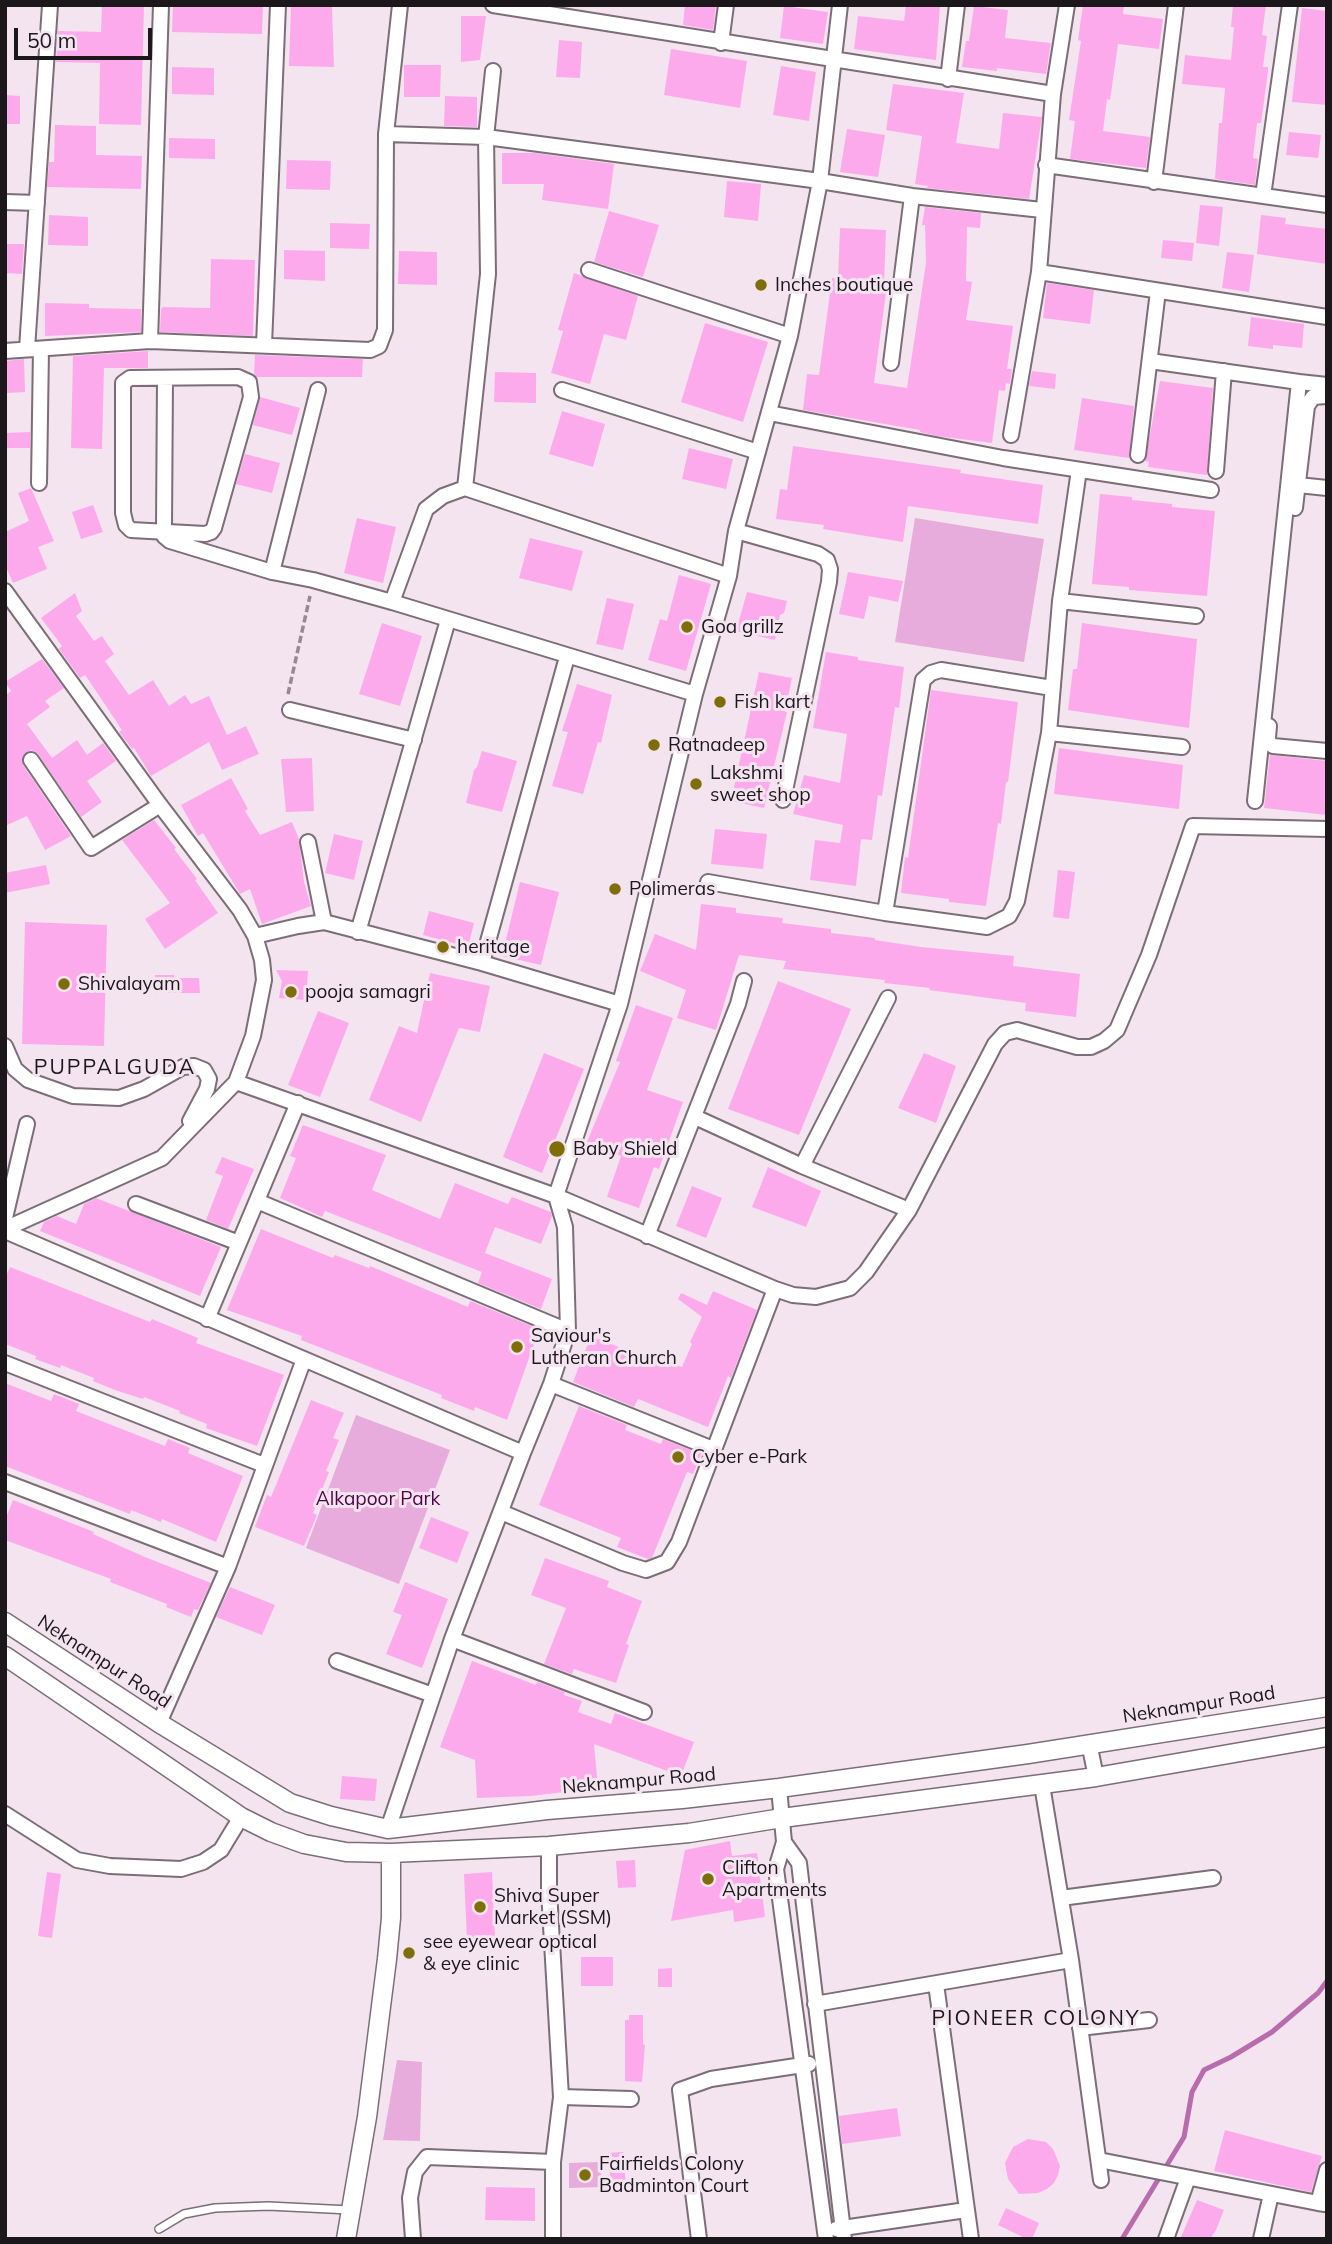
<!DOCTYPE html>
<style>
body{margin:0}
#map{position:relative;width:1332px;height:2244px;overflow:hidden;background:#f3e4ef;font-family:Mulish,sans-serif}
canvas{display:block}
.frame{position:absolute;inset:0;border:7px solid #1c171b;pointer-events:none}
.scale{position:absolute;left:14px;top:28px;width:138px;height:32px;box-sizing:border-box;border:4px solid #1c171b;border-top:0;padding-left:9px;font-size:21px;line-height:24px;white-space:nowrap;color:#1c171b;-webkit-text-stroke:5px #f3e4ef;paint-order:stroke}
</style>
<div id="map">
<canvas width="1332" height="2244"></canvas>
<div class="frame"></div>
<div class="scale">50 m</div>
</div>
<script>
const g = document.querySelector('canvas').getContext('2d');
g.lineJoin = 'round';
function paint(path, color) { g.fillStyle = color; g.fill(path, 'evenodd'); }
const shape = rows => new Path2D(rows.map(r => 'M' + r).join(''));
function strokePath(path, color, width, dash) { g.strokeStyle = color; g.lineWidth = width; g.lineCap = dash ? 'butt' : 'round'; g.setLineDash(dash || []); g.stroke(path); }
function label(font, color, halo, rows, align = 'center') {
  g.font = font + ' Mulish,sans-serif'; g.lineWidth = 6; g.setLineDash([]); g.textBaseline = 'middle'; g.strokeStyle = halo; g.fillStyle = color; for (const [text, x, y, turn = 0] of rows) {
    g.save(); g.translate(x, y); g.rotate((+turn || 0) * Math.PI / 180); g.textAlign = isNaN(turn) ? turn : align; if (halo) g.strokeText(text, 0, 0); g.fillText(text, 0, 0); g.restore();
  }
}
paint(shape([
 [915,518,1044,539,1024,662,895,642],
 [356,1415,450,1450,399,1584,306,1548],
 [397,2060,422,2062,420,2141,383,2140],
 [600,2162,602,2187,569,2188,569,2163]
]), '#e7acdb');
strokePath(shape([
 [1122,2239,1184,2137,1192,2092,1204,2070,1231,2057,1272,2032,1318,1993,1327,1981]
]), '#b96cac', 5);
paint(shape([
 [102,5,144,6,141,125,99,124,100,63,56,62,58,31,101,32],
 [173,5,263,5,262,34,172,32],
 [685,5,716,5,713,30,683,25],
 [906,5,940,5,936,60,854,49,858,16,904,21],
 [1083,5,1124,5,1123,14,1163,19,1159,49,1118,44,1110,100,1107,99,1103,131,1150,137,1146,168,1070,159,1075,121,1069,120,1081,41,1078,40],
 [1233,5,1266,5,1262,35,1267,36,1263,67,1268,67,1268,72,1261,123,1257,123,1253,158,1258,159,1255,185,1215,179,1219,123,1222,123,1225,88,1182,84,1185,55,1231,60,1234,27,1231,27],
 [291,6,332,7,334,67,289,66],
 [784,6,828,12,823,44,780,38],
 [974,6,1008,10,1005,38,1051,43,1046,74,997,68,997,71,962,67,966,41,969,41],
 [1302,8,1327,11,1327,105,1292,102],
 [461,16,486,16,480,60,461,62],
 [559,40,582,42,580,78,556,77],
 [671,49,747,61,740,108,664,95],
 [404,65,441,65,440,97,404,97],
 [781,66,816,72,809,121,773,115],
 [172,67,214,68,214,95,172,94],
 [893,84,964,93,956,143,999,149,1003,113,1042,117,1029,199,927,188,928,186,915,184,922,136,886,130],
 [5,95,20,96,20,124,5,124],
 [445,96,477,97,477,127,444,126],
 [55,125,96,126,96,155,142,156,141,189,47,187,49,162,54,162],
 [847,129,885,135,878,177,840,172],
 [1289,132,1321,135,1318,158,1286,155],
 [169,138,215,139,215,159,169,158],
 [502,153,535,153,614,164,608,209,542,200,544,184,502,184],
 [287,160,331,161,330,190,286,189],
 [727,181,761,184,758,221,724,217],
 [1200,205,1223,207,1219,246,1196,243],
 [925,207,981,213,980,228,967,227,966,281,972,282,966,320,1013,326,1007,369,1012,369,1010,384,1006,383,1005,391,999,390,992,443,937,436,920,432,920,430,803,410,807,374,819,375,832,278,838,279,840,228,886,230,884,285,887,285,874,383,907,388,926,263,925,225,922,225],
 [609,211,659,225,643,277,594,262],
 [49,215,88,217,88,246,48,245],
 [1261,215,1286,218,1285,224,1327,229,1327,264,1257,254],
 [330,223,370,224,369,249,330,248],
 [1163,240,1194,243,1192,261,1161,258],
 [5,244,24,244,22,274,5,273],
 [284,250,325,251,325,281,284,279],
 [399,251,437,252,437,285,398,284],
 [1227,252,1254,255,1249,292,1222,288],
 [211,259,255,260,253,336,160,332,161,309,163,307,210,308],
 [574,273,638,296,626,340,604,334,590,384,551,373,563,331,558,330],
 [1047,283,1094,290,1090,324,1043,318],
 [45,303,89,304,89,308,141,309,141,332,45,336],
 [1251,317,1304,324,1302,348,1273,345,1273,349,1248,346],
 [705,323,768,342,743,422,681,402],
 [148,351,148,368,104,368,102,449,71,448,73,356],
 [255,355,363,359,362,377,257,377,254,374],
 [24,359,25,392,7,393,6,361],
 [1032,371,1056,374,1055,389,1029,386],
 [495,372,536,373,536,403,494,402],
 [1160,381,1213,388,1207,475,1148,467,1149,462,1145,461],
 [260,397,300,408,292,435,253,425],
 [1082,398,1134,406,1129,458,1074,450],
 [562,411,605,424,593,467,549,454],
 [30,432,30,448,5,448,5,433],
 [793,446,961,470,960,473,1043,485,1038,524,908,506,903,542,823,529,824,525,776,519,780,489,787,490],
 [689,448,733,459,726,489,682,479],
 [245,454,280,463,272,493,236,484],
 [31,488,54,541,38,547,47,569,13,583,5,565,5,532,29,521,18,493],
 [1100,494,1132,497,1132,500,1172,504,1172,507,1215,511,1207,596,1129,590,1129,587,1092,584],
 [93,505,103,532,81,539,72,512],
 [357,518,396,527,383,583,344,573],
 [530,538,583,551,572,591,519,578],
 [848,572,903,581,898,602,869,596,864,619,839,614],
 [679,575,711,584,686,671,648,660,660,619,667,621],
 [747,592,787,601,784,613,780,615,775,640,736,631],
 [75,593,82,611,76,616,94,641,102,636,114,654,105,661,129,695,153,680,169,706,185,695,191,704,209,696,227,735,246,726,259,754,222,770,209,742,151,776,134,748,132,749,119,732,122,730,102,700,85,675,80,678,59,649,62,646,41,618],
 [607,598,634,604,623,650,596,644],
 [382,623,422,636,400,706,359,694],
 [1082,623,1197,639,1189,728,1068,710,1073,669,1077,669],
 [826,652,858,657,858,660,904,667,899,708,895,707,882,796,878,795,872,840,861,839,856,886,810,880,815,840,840,843,843,825,793,814,804,775,840,783,847,734,813,728],
 [42,659,64,688,45,701,50,707,27,724,52,758,77,740,87,755,103,743,116,761,87,781,102,802,81,817,38,754,31,750,23,755,23,765,71,836,45,850,27,816,5,826,5,696,11,691,5,682],
 [759,672,792,678,785,712,787,712,764,808,731,801],
 [577,684,612,695,601,743,598,742,583,794,552,786,568,732,562,731],
 [931,690,1018,702,1008,782,1006,782,1001,824,998,823,986,906,949,902,949,899,901,893,905,857,908,858],
 [1059,748,1183,765,1179,809,1054,794],
 [482,751,517,761,502,812,466,803,474,770,477,767],
 [1270,755,1327,761,1327,815,1264,808],
 [312,758,314,811,286,812,281,759],
 [231,778,248,809,245,811,260,835,292,822,299,839,304,882,311,906,262,924,250,889,240,894,203,833,198,836,181,805],
 [154,820,176,848,174,849,197,879,195,880,218,913,165,949,145,919,170,903,122,840],
 [715,829,767,834,763,869,711,864],
 [334,834,363,841,354,880,325,873],
 [46,865,50,884,5,893,5,873],
 [1058,870,1075,872,1069,919,1053,917],
 [520,882,559,892,541,965,502,956],
 [701,904,736,908,736,913,783,918,782,923,831,929,831,933,875,938,875,940,921,947,1014,956,1013,966,1080,974,1076,1017,1025,1011,1026,1003,929,990,930,988,884,983,885,980,783,969,786,961,739,955,716,1030,677,1018,686,990,640,971,655,934,696,950],
 [429,911,474,923,468,947,423,935],
 [25,922,107,925,104,1046,22,1044],
 [276,970,308,971,306,1000,279,998,282,981],
 [430,973,490,986,480,1032,459,1028,421,1122,369,1100,399,1026,417,1033],
 [155,975,174,975,174,978,199,978,200,993,155,993],
 [778,981,851,1009,799,1135,728,1109],
 [636,1005,673,1018,647,1090,683,1102,659,1169,654,1167,639,1208,607,1197,621,1156,587,1142,620,1062,616,1061],
 [318,1011,349,1023,320,1097,288,1085],
 [544,1053,584,1069,542,1173,503,1157],
 [924,1053,956,1066,936,1123,898,1108],
 [303,1125,386,1155,372,1190,440,1219,455,1183,508,1204,512,1197,551,1212,552,1216,541,1244,495,1227,485,1253,552,1279,541,1309,478,1283,482,1272,325,1211,322,1217,280,1198,296,1158,290,1156],
 [222,1157,254,1169,228,1229,206,1220,223,1176,215,1173],
 [768,1167,821,1191,806,1227,752,1207],
 [692,1186,722,1198,706,1238,676,1226],
 [96,1198,221,1247,200,1296,40,1231,44,1222,57,1216,76,1224,84,1204],
 [261,1229,333,1258,335,1255,369,1268,370,1266,468,1307,470,1301,534,1327,532,1330,538,1333,507,1420,475,1407,474,1411,441,1398,442,1395,301,1340,302,1336,227,1310],
 [10,1267,150,1322,152,1319,198,1338,196,1343,284,1375,257,1446,206,1428,207,1424,179,1413,180,1411,144,1397,143,1399,115,1390,93,1381,94,1378,61,1365,60,1368,35,1359,36,1356,5,1344,5,1278],
 [713,1291,757,1310,731,1378,728,1376,708,1427,638,1399,634,1407,573,1382,591,1336,656,1362,658,1358,682,1367,692,1344,690,1342,702,1317,678,1299,681,1293,707,1305],
 [5,1383,51,1401,54,1394,79,1404,76,1411,165,1446,168,1439,190,1448,188,1453,243,1476,216,1542,162,1519,161,1522,131,1510,130,1514,5,1466],
 [311,1400,344,1413,333,1438,339,1440,326,1471,329,1472,313,1513,317,1515,304,1546,255,1527,267,1495,271,1497],
 [579,1406,627,1425,625,1430,661,1444,663,1439,701,1454,693,1474,687,1472,652,1558,648,1559,617,1547,621,1538,539,1505],
 [13,1500,94,1532,93,1534,145,1557,211,1583,198,1610,194,1609,191,1617,166,1607,167,1604,110,1582,111,1579,5,1540,5,1520],
 [431,1517,469,1532,457,1563,419,1548],
 [545,1558,609,1581,607,1587,642,1601,626,1644,629,1645,616,1683,574,1669,572,1674,544,1664,566,1608,531,1595],
 [405,1582,448,1599,422,1668,386,1654,402,1615,393,1612],
 [230,1587,275,1605,262,1635,216,1617],
 [472,1661,536,1685,537,1682,565,1692,564,1695,582,1701,578,1712,611,1724,615,1713,694,1742,681,1776,594,1744,598,1788,531,1796,477,1798,475,1760,440,1747],
 [342,1776,377,1779,375,1801,340,1799],
 [730,1841,732,1856,757,1853,765,1917,734,1922,733,1910,671,1921,685,1850],
 [635,1860,636,1887,618,1888,616,1861],
 [47,1872,61,1874,52,1938,38,1936],
 [492,1872,495,1939,467,1940,464,1874],
 [581,1957,613,1957,613,1986,581,1986],
 [672,1968,672,1987,658,1987,658,1969],
 [629,2015,643,2015,643,2044,645,2045,642,2082,625,2081,625,2020,629,2020],
 [897,2108,901,2136,842,2144,839,2116],
 [1225,2130,1322,2156,1311,2192,1214,2171],
 [1028,2139,1046,2142,1053,2149,1060,2166,1058,2175,1054,2183,1047,2189,1038,2193,1019,2194,1008,2179,1005,2163,1013,2147],
 [623,2152,626,2184,611,2185,608,2153],
 [486,2187,535,2188,535,2221,485,2220],
 [1197,2200,1224,2210,1216,2230,1210,2239,1180,2239],
 [1006,2208,1039,2223,1032,2239,1027,2239,998,2225]
]), '#fdaaed');
const service = shape([
 [159,2229,184,2214,215,2208,268,2206,350,2210]
]);
const minor = shape([
 [493,5,1053,94],
 [721,43,726,5],
 [948,79,957,5],
 [386,134,486,137,820,181,912,196,1042,210],
 [1046,165,1327,205],
 [1154,182,1176,5],
 [1263,196,1290,5],
 [5,202,37,203],
 [589,270,790,336],
 [1039,272,1327,317],
 [150,341,161,5],
 [264,345,278,5],
 [27,349,50,5],
 [5,351,150,341,370,350,379,346,385,330,386,134,400,5],
 [1150,361,1299,382],
 [891,363,912,196],
 [238,377,249,382,251,397,214,528,211,532,205,534,131,530,126,525,123,513,123,383,130,378,238,377],
 [165,378,164,527,164,536,170,541,272,572,313,580,392,602,695,694],
 [562,390,758,452],
 [769,413,1003,458,1211,490],
 [1011,435,1039,272,1053,94,1067,5],
 [1138,455,1158,291],
 [1216,471,1224,371],
 [39,483,41,349],
 [1298,485,1327,488],
 [465,488,729,576],
 [1295,508,1307,406,1313,397,1327,396],
 [736,531,818,554,827,560,830,569,829,582,783,800],
 [272,572,318,390],
 [5,591,160,805,240,910,255,936,262,960,264,980,253,1036,236,1082,162,1158,5,1229],
 [1060,601,1196,616],
 [392,602,426,509,443,496,465,488,488,274,486,137,493,71],
 [290,710,414,740],
 [1269,726,1268,738,1269,743,1273,746,1327,751],
 [1049,733,1182,747],
 [31,760,91,848,160,805],
 [1255,801,1299,382,1327,385],
 [308,842,324,922],
 [708,882,885,913,987,927,1009,916,1017,901,1049,733,1060,601,1079,470],
 [885,913,923,680,931,673,941,670,1052,688],
 [358,932,448,620],
 [255,936,298,926,324,922,482,963,620,1004],
 [482,963,567,657],
 [5,1046,15,1069,28,1080,73,1096,119,1098,144,1089,183,1067,194,1066,204,1070,209,1079,207,1089,190,1121],
 [236,1082,556,1196,775,1289,679,1542,667,1562,646,1570,623,1563,501,1512],
 [695,1117,802,1166,909,1210,995,1044,1005,1033,1017,1030,1077,1047,1091,1047,1104,1041,1117,1030,1149,955,1193,826,1327,829],
 [802,1166,888,998],
 [257,1201,568,1331],
 [136,1204,239,1243],
 [5,1218,27,1124],
 [5,1231,523,1453],
 [647,1236,738,1004,744,981],
 [775,1289,793,1295,816,1297,850,1288,866,1272,909,1210],
 [207,1319,298,1103],
 [5,1363,264,1465],
 [551,1384,713,1449],
 [5,1482,228,1567],
 [452,1639,644,1712],
 [337,1661,433,1695],
 [159,1723,228,1567,304,1359],
 [1089,1743,1096,1777],
 [1042,1785,1071,1960,1101,2180],
 [779,1788,784,1842,776,1869,826,2239],
 [5,1814,77,1860,110,1866,181,1869,203,1862,221,1850,241,1817],
 [388,1829,452,1639,523,1453,551,1384,568,1331,565,1227,556,1196,620,1004,695,694,729,576,736,531,790,336,820,181,840,5],
 [784,1842,799,1863,844,2239],
 [549,1846,549,1891,561,2097,553,2162,553,2239],
 [1061,1898,1213,1878],
 [936,1984,971,2239],
 [815,2004,1071,1960],
 [1080,2028,1149,2020],
 [561,2097,631,2099],
 [1099,2160,1318,2203],
 [1325,2204,1318,2203,1327,2170],
 [836,2229,966,2210],
 [413,2239,410,2198,415,2172,427,2157,553,2162],
 [699,2239,680,2090,711,2079,809,2064],
 [1166,2239,1188,2178],
 [1261,2239,1271,2194]
]);
const tertiary = shape([
 [5,1622,159,1723,290,1803,331,1816,388,1829,547,1810,682,1799,779,1788,1028,1754,1327,1707],
 [5,1656,241,1817,271,1832,304,1844,346,1852,391,1853,549,1846,689,1833,782,1818,1096,1777,1327,1737],
 [346,2239,367,2117,387,1959,391,1918,391,1853]
]);
strokePath(service, '#7b6e78', 10);
strokePath(minor, '#7b6e78', 18);
strokePath(tertiary, '#7b6e78', 21);
strokePath(shape([
 [288,694,310,596]
]), '#958a92', 3.5, [7, 3.5]);
strokePath(service, '#fff', 7);
strokePath(minor, '#fff', 14);
strokePath(tertiary, '#fff', 18);
for (const [x, y, r, color] of [
 [761,285,7,"#7e6d09"],
 [687,627,7,"#7e6d09"],
 [720,702,7,"#7e6d09"],
 [654,745,7,"#7e6d09"],
 [696,784,7,"#7e6d09"],
 [615,889,7,"#7e6d09"],
 [443,947,7,"#7e6d09"],
 [64,984,7,"#7e6d09"],
 [291,992,7,"#7e6d09"],
 [557,1149,9,"#7e6d09"],
 [517,1347,7,"#7e6d09"],
 [678,1457,7,"#7e6d09"],
 [708,1879,7,"#7e6d09"],
 [480,1907,7,"#7e6d09"],
 [409,1953,7,"#7e6d09"],
 [585,2175,7,"#7e6d09"]
]) { const dot = new Path2D(); dot.arc(x, y, r, 0, 2 * Math.PI); g.fillStyle = color; g.fill(dot); strokePath(dot, '#f3e4ef', 2.5); }
label('19px', '#1c171b', '#f3e4ef', [
 ["Inches boutique",775,285],
 ["Goa grillz",701,627],
 ["Fish kart",734,702],
 ["Ratnadeep",668,745],
 ["Lakshmi",710,773],
 ["sweet shop",710,795],
 ["Polimeras",629,889],
 ["heritage",457,947],
 ["Shivalayam",78,984],
 ["pooja samagri",305,992],
 ["Baby Shield",573,1149],
 ["Saviour's",531,1336],
 ["Lutheran Church",531,1358],
 ["Cyber e-Park",692,1457],
 ["Clifton",722,1868],
 ["Apartments",722,1890],
 ["Shiva Super",494,1896],
 ["Market (SSM)",494,1918],
 ["see eyewear optical",423,1942],
 ["& eye clinic",423,1964],
 ["Fairfields Colony",599,2164],
 ["Badminton Court",599,2186]
], 'left');
label('19px', '#4d0345', '#f3e4ef', [
 ["Alkapoor Park",378,1499]
]);
label('19px', '#1c171b', '#f3e4ef', [
 ["Neknampur Road",104,1662,33],
 ["Neknampur Road",1199,1705,-9],
 ["Neknampur Road",639,1781,-5]
]);
g.letterSpacing = '2px';
label('21px', '#1c171b', '#f3e4ef', [
 ["PUPPALGUDA",115,1068],
 ["PIONEER COLONY",1036,2019]
]);
g.letterSpacing = '0px';
</script>
